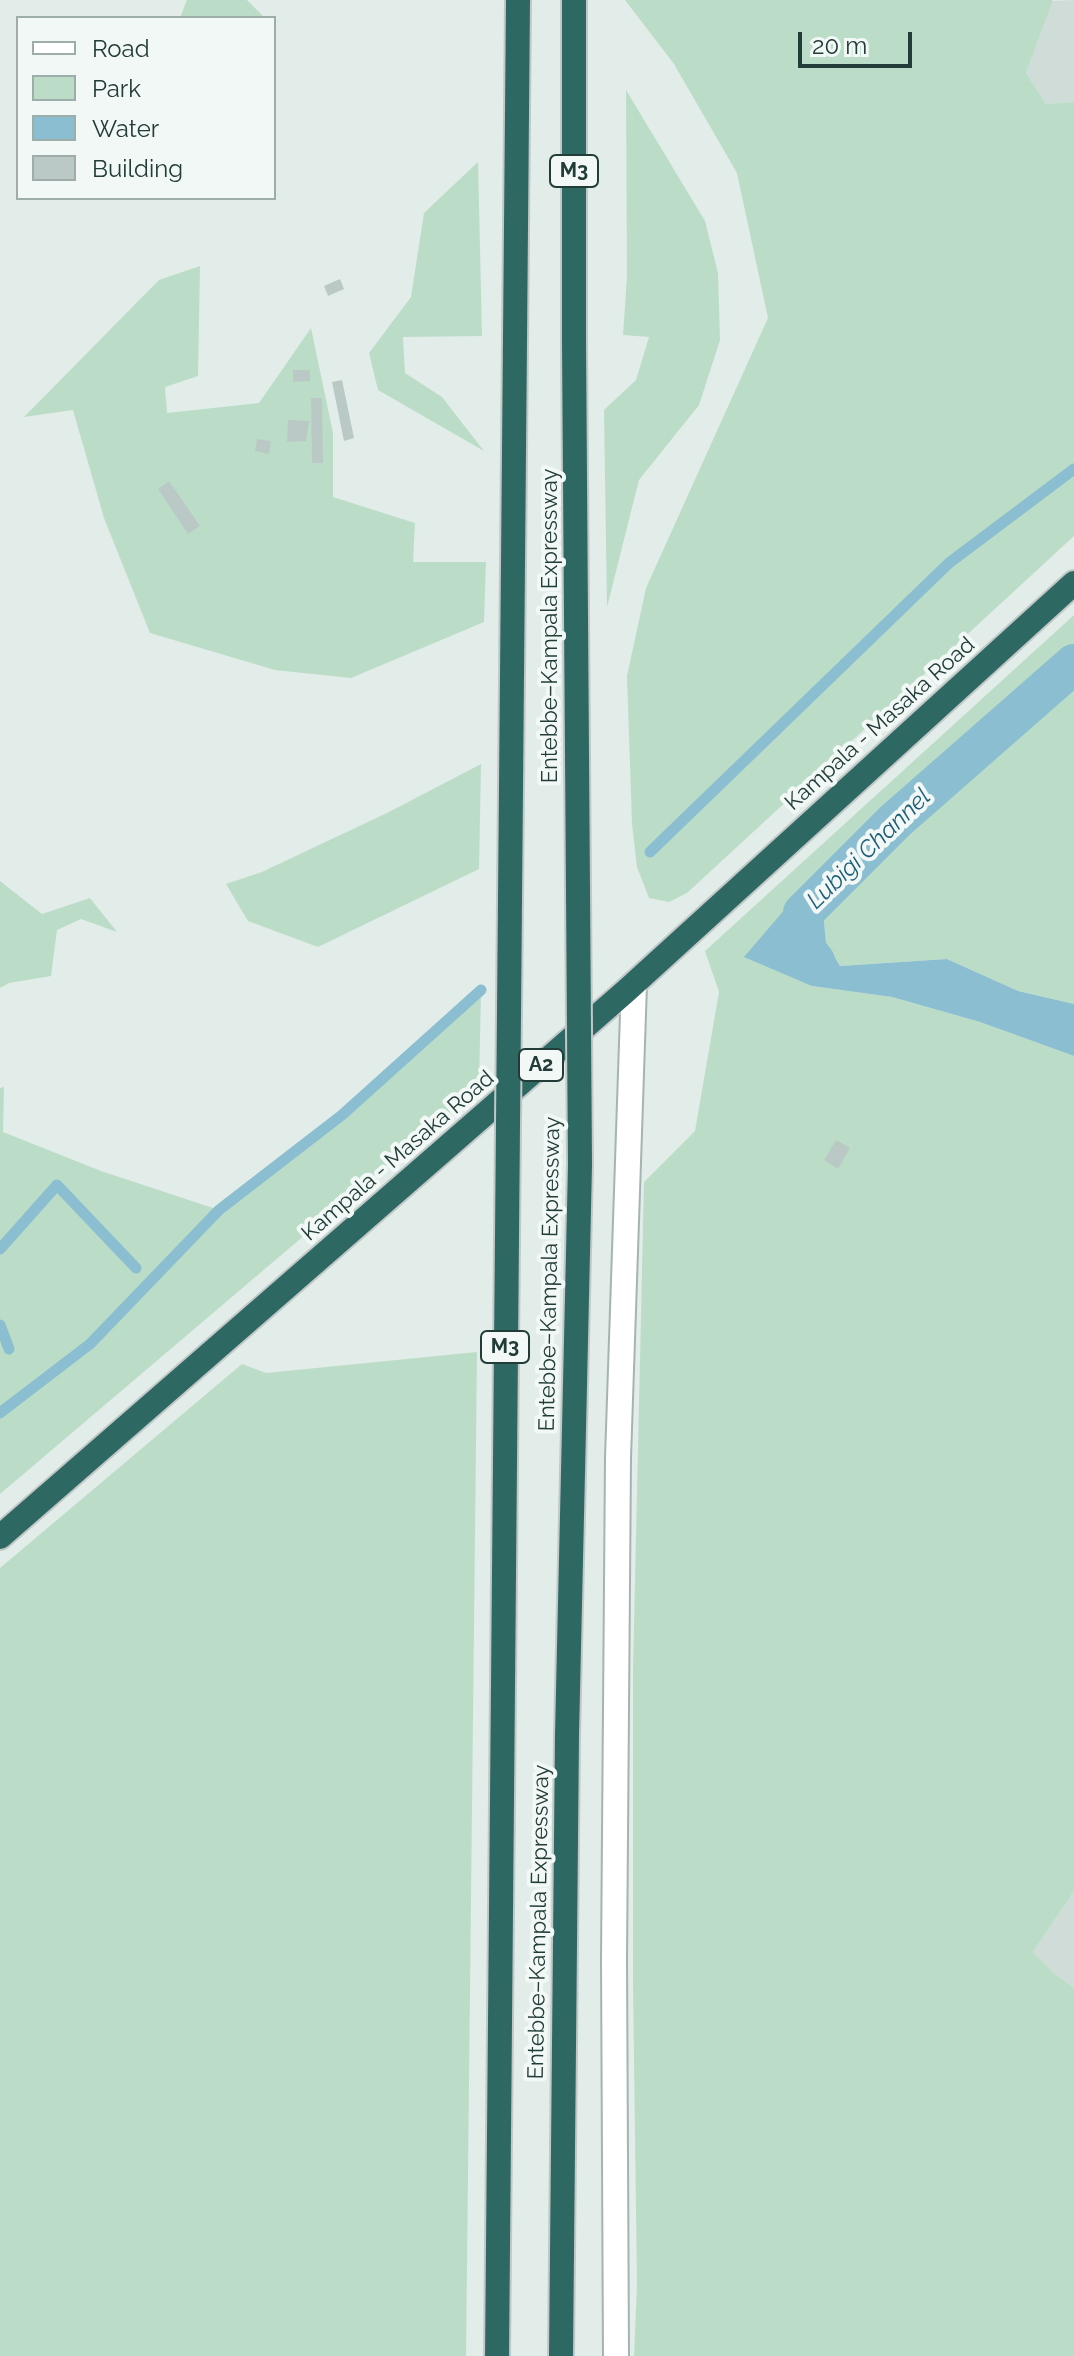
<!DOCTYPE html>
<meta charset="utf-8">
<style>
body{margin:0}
#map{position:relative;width:1074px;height:2356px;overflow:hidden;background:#e2ece8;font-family:Raleway,sans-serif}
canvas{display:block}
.legend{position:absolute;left:16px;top:16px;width:260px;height:184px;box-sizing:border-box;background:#f2f8f6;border:2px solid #9fadaa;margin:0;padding:10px 14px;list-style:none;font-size:24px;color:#223c38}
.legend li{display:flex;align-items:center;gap:16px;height:40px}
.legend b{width:40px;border:2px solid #9fadaa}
.scale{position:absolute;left:798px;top:32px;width:114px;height:36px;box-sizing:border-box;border:4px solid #223c38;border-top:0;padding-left:10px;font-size:24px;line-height:28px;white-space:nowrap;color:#223c38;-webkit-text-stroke:6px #f2f8f6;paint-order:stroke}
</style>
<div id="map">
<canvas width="1074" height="2356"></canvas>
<ul class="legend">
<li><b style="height:10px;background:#fff"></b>Road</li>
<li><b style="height:22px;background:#bbddc8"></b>Park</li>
<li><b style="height:22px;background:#8abed0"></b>Water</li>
<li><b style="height:22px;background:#bac9c5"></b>Building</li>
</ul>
<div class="scale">20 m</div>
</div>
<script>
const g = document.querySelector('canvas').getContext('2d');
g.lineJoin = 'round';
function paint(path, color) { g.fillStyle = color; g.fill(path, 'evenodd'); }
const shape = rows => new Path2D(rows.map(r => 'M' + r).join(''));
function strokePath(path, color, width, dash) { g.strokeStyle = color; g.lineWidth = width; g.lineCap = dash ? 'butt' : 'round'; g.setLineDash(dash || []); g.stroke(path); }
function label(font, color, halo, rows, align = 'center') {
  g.font = font + ' Raleway,sans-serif'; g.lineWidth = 8; g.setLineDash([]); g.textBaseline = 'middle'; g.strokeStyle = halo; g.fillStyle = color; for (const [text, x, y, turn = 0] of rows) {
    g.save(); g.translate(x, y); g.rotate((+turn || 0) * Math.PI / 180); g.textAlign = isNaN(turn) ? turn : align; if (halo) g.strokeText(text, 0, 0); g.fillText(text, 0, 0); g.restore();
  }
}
paint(shape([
 [1074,0,1074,102,1046,104,1026,73,1052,1],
 [1074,1891,1074,1988,1055,1974,1033,1952]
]), '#d0dcd8');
paint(shape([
 [187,0,247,0,265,18,180,18],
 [625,0,1053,0,1026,73,1046,104,1074,102,1074,536,687,893,669,902,649,898,637,867,632,824,627,676,646,588,768,318,737,173,674,64],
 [626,90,705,221,718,273,720,340,699,405,639,480,607,607,604,410,636,380,649,337,623,335,627,277],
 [478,162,482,336,403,337,405,373,442,397,484,451,378,390,369,353,411,297,424,213],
 [200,266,198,376,165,387,167,413,259,403,311,328,333,433,333,497,415,523,413,562,486,562,484,622,351,678,275,670,150,633,104,518,73,410,24,417,159,280],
 [1074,615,1074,1004,1018,991,947,959,840,966,826,943,823,912,812,986,892,997,980,1022,1074,1056,1074,1891,1033,1952,1055,1974,1074,1988,1074,2356,634,2356,637,2285,633,1984,633,1671,644,1182,695,1131,719,992,705,951],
 [481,764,479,869,318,947,248,921,226,884,262,872,389,812],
 [0,881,42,914,90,898,117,932,81,919,57,930,51,976,9,983,0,988],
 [481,990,479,1087,0,1494,0,1088,4,1087,3,1132,101,1171,219,1210,342,1115],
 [477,1352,466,2356,0,2356,0,1568,242,1364,266,1373]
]), '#bbddc8');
paint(shape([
 [786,908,823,911,826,943,840,966,947,959,1018,991,1074,1004,1074,1056,980,1022,892,997,812,986,744,957]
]), '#8abed0');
strokePath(shape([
 [650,852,949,563,1074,469],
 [0,1249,57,1185,136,1268],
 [0,1325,9,1349],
 [0,1413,90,1344,219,1210,342,1115,481,990]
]), '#8abed0', 11);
strokePath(shape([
 [815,961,804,947,803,913,895,821,1074,664]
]), '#8abed0', 40);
paint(shape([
 [340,279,344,289,328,296,324,286],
 [293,370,310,370,310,381,293,382],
 [342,380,354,438,344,441,332,382],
 [311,398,322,398,323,463,312,463],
 [288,420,309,421,306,441,287,442],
 [257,439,271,441,269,454,255,451],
 [169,481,200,526,188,534,158,489],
 [836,1140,850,1148,838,1169,824,1160]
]), '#bac9c5');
const street = shape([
 [616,2356,614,1960,618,1458,634,984]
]);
const highway = shape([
 [515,339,518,0],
 [574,342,574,0],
 [0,1537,626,991,1074,583]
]);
strokePath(street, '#a5b4b0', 28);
strokePath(highway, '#c1c8c7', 28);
strokePath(street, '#fff', 24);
strokePath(highway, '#2e6863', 24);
const highwayBridge = shape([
 [497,2356,515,339],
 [561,2356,567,1735,580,1165,574,342]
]);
strokePath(highwayBridge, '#c1c8c7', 28, []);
strokePath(highwayBridge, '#2e6863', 24);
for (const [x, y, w] of [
 [574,171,48],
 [541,1065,44],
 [505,1347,48]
]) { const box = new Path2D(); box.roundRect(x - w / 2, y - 16, w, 32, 6); g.fillStyle = '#f2f8f6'; g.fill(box); strokePath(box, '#223c38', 2); }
label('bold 20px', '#223c38', null, [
 ["M3",574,171],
 ["A2",541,1065],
 ["M3",505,1347]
]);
label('22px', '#223c38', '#f2f8f6', [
 ["Entebbe–Kampala Expressway",550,626,-90],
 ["Kampala - Masaka Road",880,724,-42],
 ["Kampala - Masaka Road",398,1156,-41],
 ["Entebbe–Kampala Expressway",550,1274,-89],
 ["Entebbe–Kampala Expressway",539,1922,-89]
]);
label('italic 24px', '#1d5e78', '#f2f8f6', [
 ["Lubigi Channel",869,849,-44]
]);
</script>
